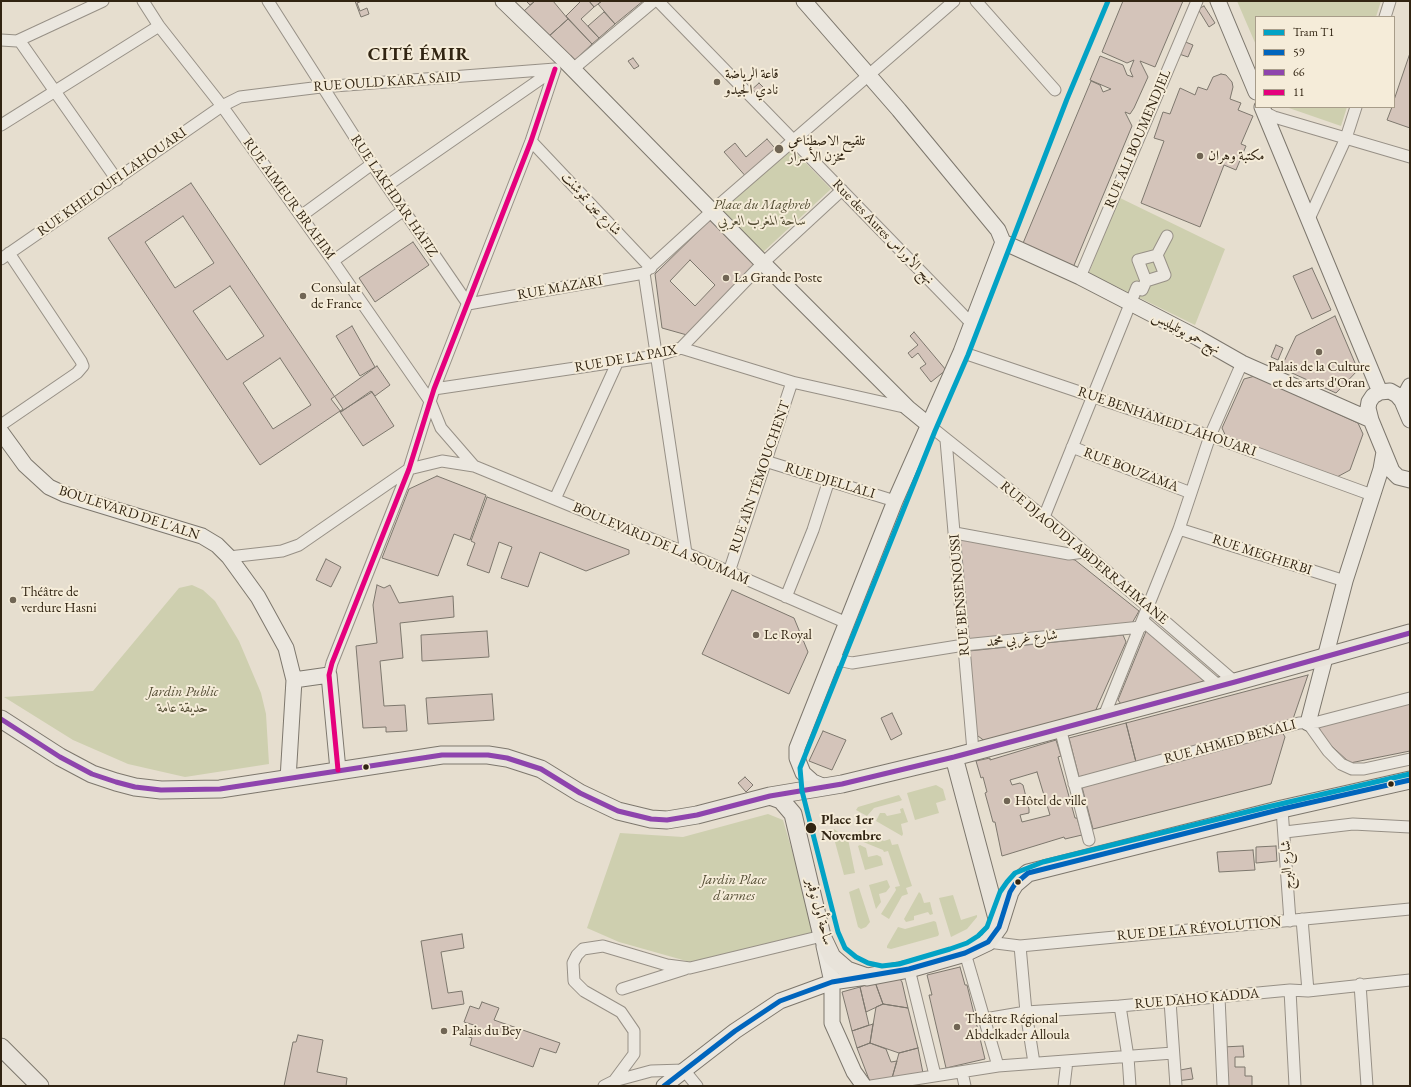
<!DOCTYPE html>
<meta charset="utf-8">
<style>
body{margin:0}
#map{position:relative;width:1411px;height:1087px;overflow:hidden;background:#e6decf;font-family:"EB Garamond",serif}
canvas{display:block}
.frame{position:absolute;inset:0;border:2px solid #312412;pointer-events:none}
.legend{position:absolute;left:1255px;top:16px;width:140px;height:92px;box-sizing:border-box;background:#f5ecd9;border:1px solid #a79c89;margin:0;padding:5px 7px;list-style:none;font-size:12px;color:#312412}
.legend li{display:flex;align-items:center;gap:8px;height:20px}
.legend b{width:20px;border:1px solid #a79c89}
</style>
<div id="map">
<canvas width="1411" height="1087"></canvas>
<div class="frame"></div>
<ul class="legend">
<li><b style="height:5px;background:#02a2c5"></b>Tram T1</li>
<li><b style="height:5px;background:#0065bd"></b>59</li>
<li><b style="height:5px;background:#8e44ad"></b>66</li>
<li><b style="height:5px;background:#e5007d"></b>11</li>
</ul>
</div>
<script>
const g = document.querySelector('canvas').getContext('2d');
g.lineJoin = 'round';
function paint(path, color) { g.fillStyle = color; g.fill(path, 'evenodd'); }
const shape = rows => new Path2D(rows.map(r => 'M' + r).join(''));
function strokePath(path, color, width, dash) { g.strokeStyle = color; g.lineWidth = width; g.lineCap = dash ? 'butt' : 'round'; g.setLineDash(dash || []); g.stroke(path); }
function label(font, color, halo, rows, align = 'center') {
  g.font = font + ' "EB Garamond",Amiri,serif'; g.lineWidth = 4; g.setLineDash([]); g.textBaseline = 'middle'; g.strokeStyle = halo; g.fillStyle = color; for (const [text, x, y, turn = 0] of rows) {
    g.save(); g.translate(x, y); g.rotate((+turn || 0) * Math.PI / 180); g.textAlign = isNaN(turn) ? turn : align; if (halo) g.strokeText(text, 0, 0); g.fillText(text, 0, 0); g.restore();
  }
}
paint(shape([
 [1237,1,1381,1,1376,17,1256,17,1256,45],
 [1286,107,1347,107,1341,126],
 [792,149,831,189,761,254,718,212],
 [1118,197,1225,249,1195,325,1089,273],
 [192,585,203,590,215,601,239,641,261,693,266,714,269,764,185,777,128,764,73,740,4,697,93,691,179,588],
 [936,785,943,789,946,800,936,803,939,813,915,820,907,793],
 [899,795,902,800,900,801,874,808,867,816,856,810,858,807],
 [903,808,908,822,901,824,903,834,902,836,876,821,880,813,885,813,887,816,901,813,900,809],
 [768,814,783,820,816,932,690,962,619,942,587,928,620,833,683,837],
 [834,829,848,839,855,873,844,875,832,831],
 [859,831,884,841,890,839,892,845,898,844,912,886,906,888,908,894,902,896,889,919,881,914,896,890,895,887,900,886,888,851,884,852,883,850,856,839],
 [860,845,866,848,868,857,877,855,881,857,883,865,865,870,858,846],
 [887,880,890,887,886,892,879,894,881,902,876,909,869,885],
 [859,888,870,922,866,927,861,929,858,927,849,892],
 [919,892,921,894,924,903,930,902,933,914,930,915,928,912,914,916,914,920,906,922,904,919],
 [953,895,961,920,977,915,977,917,967,929,951,937,939,898],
 [934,921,936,922,939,934,938,936,891,949,887,948,887,946,898,927,905,929]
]), '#cecfaf');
const building = shape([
 [355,1,362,1,357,3,360,11,367,8,369,14,361,17,355,1],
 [526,1,535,1,530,5,526,1],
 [535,1,553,1,568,19,548,37,524,11,535,1],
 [581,1,589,1,594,7,581,19,599,38,592,44,566,16,581,1],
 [589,1,602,1,594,7,589,1],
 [602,1,643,1,615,24,598,4,602,1],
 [1123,1,1183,1,1155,67,1140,61,1148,77,1134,108,1130,114,1125,112,1132,126,1072,270,1021,248,1091,81,1100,85,1103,92,1111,89,1090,80,1100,56,1123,65,1127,75,1133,77,1130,70,1134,60,1127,63,1102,52,1123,1],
 [1204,6,1215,23,1209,27,1198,9,1204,6],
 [604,12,615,24,599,38,588,26,604,12],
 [568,19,592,44,573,62,548,37,568,19],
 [1183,41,1193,45,1188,57,1179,54,1183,41],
 [1410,53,1410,128,1387,120,1392,107,1394,107,1394,100,1410,53],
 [633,58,639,66,634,69,628,61,633,58],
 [1221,74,1226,75,1232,82,1233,87,1230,99,1241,103,1238,110,1253,116,1241,144,1246,146,1236,170,1224,165,1200,227,1141,203,1164,141,1154,138,1163,112,1170,114,1180,88,1195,95,1198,87,1207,90,1213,77,1221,74],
 [759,83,768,92,757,102,748,93,759,83],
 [767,139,780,154,749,180,724,152,735,143,746,157,767,139],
 [191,183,343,409,260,465,108,238,191,183],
 [183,216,214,263,175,288,145,242,183,216],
 [230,286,264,336,227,360,193,311,230,286],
 [280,358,311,405,273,429,243,383,280,358],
 [711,219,757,265,687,335,662,328,655,274,711,219],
 [690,260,715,285,695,306,670,281,690,260],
 [413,242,429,265,375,302,359,278,413,242],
 [1312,268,1331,310,1312,319,1293,276,1312,268],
 [1335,316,1358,370,1336,393,1281,368,1296,336,1335,316],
 [352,326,375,367,360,376,336,336,352,326],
 [914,332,946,370,931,382,920,368,926,364,918,353,912,358,908,353,918,345,910,336,914,332],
 [1276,345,1283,348,1278,360,1271,357,1276,345],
 [377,366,390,385,375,396,371,391,341,412,331,399,377,366],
 [1255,376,1358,423,1363,434,1350,470,1337,477,1228,441,1222,428,1244,379,1255,376],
 [372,392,394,426,363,446,340,412,372,392],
 [437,476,486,495,470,540,454,534,438,576,382,558,409,489,437,476],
 [487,497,629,550,629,554,586,571,540,552,528,587,501,578,512,547,499,542,489,573,467,565,475,543,471,541,487,497],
 [959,536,1075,560,1139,611,1131,625,972,642,965,637,959,536],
 [326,559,341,567,331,587,316,580,326,559],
 [377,585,384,588,390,585,399,603,453,596,454,617,400,623,403,658,380,661,384,706,405,705,407,731,386,732,386,727,363,728,356,646,377,643,373,605,377,585],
 [732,590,794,618,808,652,789,694,702,654,732,590],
 [1147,629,1205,682,1121,704,1118,700,1147,629],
 [487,631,489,657,422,661,421,635,487,631],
 [1123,635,1126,642,1094,714,986,742,974,733,969,651,1123,635],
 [1308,675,1292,722,1136,762,1126,723,1308,675],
 [492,694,494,720,428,724,426,698,492,694],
 [1410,703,1410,751,1350,763,1323,738,1319,727,1410,703],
 [892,713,902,734,891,740,881,718,892,713],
 [1126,723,1136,762,1079,777,1069,738,1126,723],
 [1281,730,1285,737,1271,784,1093,829,1082,787,1281,730],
 [823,731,846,740,832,770,809,761,823,731],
 [1056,740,1061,756,1058,757,1075,818,1077,818,1082,835,1065,839,1064,837,1002,856,995,822,993,822,985,793,987,792,983,777,981,778,976,761,990,758,990,760,1056,740],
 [1037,772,1050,815,1022,822,1020,815,1029,813,1029,809,1023,785,1020,783,1012,785,1010,780,1037,772],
 [745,777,753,785,746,792,738,783,745,777],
 [1276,846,1277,861,1256,863,1256,847,1276,846],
 [1253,850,1255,870,1219,872,1217,852,1253,850],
 [462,934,464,948,441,952,448,993,462,991,464,1004,432,1009,421,941,462,934],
 [960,967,965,985,967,985,985,1059,946,1068,929,995,932,995,927,975,960,967],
 [900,979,902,982,908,1008,883,1004,875,982,900,979],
 [875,982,883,1004,866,1012,860,987,875,982],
 [860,987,869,1025,852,1031,842,992,860,987],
 [482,1002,499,1008,494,1020,560,1043,556,1053,540,1048,533,1067,470,1045,472,1038,466,1036,468,1029,475,1031,477,1026,464,1022,470,1006,479,1009,482,1002],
 [883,1004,908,1008,918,1048,899,1053,870,1043,876,1007,883,1004],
 [873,1024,870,1043,857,1048,852,1031,873,1024],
 [298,1035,323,1040,317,1072,347,1078,346,1086,284,1086,293,1042,296,1042,298,1035],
 [870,1043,886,1049,891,1062,897,1061,892,1078,870,1082,857,1048,870,1043],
 [1243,1046,1244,1057,1235,1057,1235,1067,1245,1067,1245,1076,1252,1076,1252,1086,1226,1086,1223,1047,1243,1046],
 [918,1048,923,1073,892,1078,899,1053,918,1048],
 [1191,1068,1193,1079,1177,1081,1175,1071,1191,1068]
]);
paint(building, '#d4c4ba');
strokePath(building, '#7d776d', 1);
const street = shape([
 [143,1,159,26,222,106,333,261,430,401,441,428,474,466],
 [268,1,372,164,468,304,644,273,712,211,954,1],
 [658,1,972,324],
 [976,1,1055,90],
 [1385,17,1390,1],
 [1,40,17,41,103,1],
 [19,40,117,180],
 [573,69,654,1],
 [1264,112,1274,117,1410,157],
 [1,125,159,26],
 [531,141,651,268],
 [388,185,555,69],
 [301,216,372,164],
 [1309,219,1346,138,1356,107],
 [1,259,222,106,240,97,321,87,555,69],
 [333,261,404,210],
 [644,273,686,553],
 [1080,277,1197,1],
 [1146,281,1138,260,1157,255],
 [681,348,763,263,842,190],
 [961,352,1210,436,1372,495],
 [434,389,656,356,681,348,792,382,908,408],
 [1,425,77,373,83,366,81,361,9,253],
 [930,426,1044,517,1235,682],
 [946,440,973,751],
 [1072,447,1191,493],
 [765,461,895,501],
 [555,499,618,361],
 [1044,517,1137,287,1142,290,1146,281,1165,275,1157,255,1167,236],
 [1179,529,1345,581],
 [955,533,1069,554,1084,552],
 [229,557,282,551,299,545,409,469,442,461,474,466,686,553,847,623],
 [729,572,792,382],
 [786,597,813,530,829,480],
 [1143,621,1219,686],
 [833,659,852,663,964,645,1141,627],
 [329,675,332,663,409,469,434,389,531,141,555,69],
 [1104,716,1179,529,1210,436,1242,363],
 [1308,723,1328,751,1341,764,1352,769,1364,769,1410,759],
 [1060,728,1089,840],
 [1074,784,1299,723,1318,722,1410,698],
 [1282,809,1290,921],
 [1285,832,1353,824,1410,827],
 [1302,919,1308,991],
 [988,942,1020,946,1410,909],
 [1020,946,1026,1012,1034,1063],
 [965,953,998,1066],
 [909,969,935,1075],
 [1360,984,1367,1086],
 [622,989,685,969],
 [1290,990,1295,1086],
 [1219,997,1223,1086],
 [1170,1001,1176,1086],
 [1120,1006,1128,1057,1130,1086],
 [985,1019,1026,1012,1120,1006,1290,990,1308,991,1410,980],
 [962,1072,965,1086],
 [614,1081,651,1071,684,1070,697,1086],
 [604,1086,614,1081,634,1054,634,1031,621,1012,584,991,574,981,573,963,577,955,583,949,603,946,667,965,690,968,822,936],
 [871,1086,998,1066,1173,1053],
 [1064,1086,1067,1061]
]);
const secondary = shape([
 [503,1,565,61,763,263,908,408,930,426],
 [804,1,899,110,998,230,1003,242],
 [1218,1,1256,92],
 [1262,107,1380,392],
 [1003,242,1080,277,1198,338,1242,363,1371,420],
 [1402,401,1410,386],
 [1410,420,1402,401,1397,395,1390,391,1380,392,1373,396,1369,402,1368,408,1371,420,1392,471,1398,477,1410,480],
 [1,432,25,465,49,487,64,494,202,536,217,545,229,557,258,597,286,648,294,680,288,779],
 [294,680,329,675,338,770],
 [1308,723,1345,581,1381,469,1384,452],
 [825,787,813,782,803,773,797,758,797,748,895,501,961,352,1003,242],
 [824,946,832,982,832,1023,854,1072,864,1086],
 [664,1086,735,1031,780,1001,832,982,867,977]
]);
const primary = shape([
 [1,719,60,757,92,774,116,782,135,787,161,790,220,789,442,755,488,755,507,758,541,769,580,793,618,811,651,819,667,820,697,815,770,796,842,784,954,757,1235,682,1410,633],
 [954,757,999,926],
 [770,796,781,800,793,814,822,936,832,957,847,970,867,977,909,969,965,953,988,942,999,927,1010,892,1015,884,1028,873,1282,809,1410,780],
 [1,1047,40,1086]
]);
strokePath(street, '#979086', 13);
strokePath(secondary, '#7d776d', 17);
strokePath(primary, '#7d776d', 19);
strokePath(street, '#ebe7df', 11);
strokePath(secondary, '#ebe7df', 15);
strokePath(primary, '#e8e3da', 17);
strokePath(shape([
 [664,1086,735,1031,780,1001,832,982,909,969,965,953,988,942,999,927,1010,892,1015,884,1028,873,1282,809,1410,780]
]), '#0065bd', 5);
strokePath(shape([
 [1,719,60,757,92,774,116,782,135,787,161,790,220,789,442,755,488,755,507,758,541,769,580,793,618,811,651,819,667,820,697,815,770,796,842,784,954,757,1235,682,1410,633]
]), '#8e44ad', 5);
strokePath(shape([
 [338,770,329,675,332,663,409,469,434,389,531,141,555,69]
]), '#e5007d', 5);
strokePath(shape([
 [1108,1,1067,99,968,355,935,431,800,768,802,791,838,932,845,948,856,957,868,963,882,966,899,964,950,949,967,943,978,936,987,927,1000,892,1007,882,1015,873,1043,862,1263,808,1410,774]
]), '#02a2c5', 5);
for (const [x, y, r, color] of [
 [717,82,4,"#706554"],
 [779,149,5,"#706554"],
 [1200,156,4,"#706554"],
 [726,278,4,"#706554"],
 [303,296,4,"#706554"],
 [1319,352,4,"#706554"],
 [13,600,4,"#706554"],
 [756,635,4,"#706554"],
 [366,767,3.5,"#312412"],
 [1391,784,3.5,"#312412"],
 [1007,801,4,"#706554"],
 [811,828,6,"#312412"],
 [1018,882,3.5,"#312412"],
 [957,1027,4,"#706554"],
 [444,1031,4,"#706554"]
]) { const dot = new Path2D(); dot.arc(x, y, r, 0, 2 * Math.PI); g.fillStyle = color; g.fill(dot); strokePath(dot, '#f5ecd9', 1.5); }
label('14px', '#312412', '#f5ecd9', [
 ["قاعة الرياضة",725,74],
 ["نادي الجيدو",725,90],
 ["تلقيح الاصطناعي",788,141],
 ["مخزن الأسرار",788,157],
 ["مكتبة وهران",1208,156],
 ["La Grande Poste",734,278],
 ["Consulat",311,288],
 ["de France",311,304],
 ["Palais de la Culture",1319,367,"center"],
 ["et des arts d'Oran",1319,383,"center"],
 ["Théâtre de",21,592],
 ["verdure Hasni",21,608],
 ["Le Royal",764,635],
 ["Hôtel de ville",1015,801],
 ["Théâtre Régional",965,1019],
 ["Abdelkader Alloula",965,1035],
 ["Palais du Bey",452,1031]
], 'left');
label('14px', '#312412', '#f5ecd9', [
 ["RUE OULD KARA SAID",387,82,-4],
 ["RUE ALI BOUMENDJEL",1138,139,-67],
 ["RUE KHELOUFI LAHOUARI",112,182,-35],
 ["RUE LAKHDAR HAFIZ",394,196,56],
 ["RUE AIMEUR BRAHIM",289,199,54],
 ["شارع عين تموشنت",591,204,47],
 ["Rue des Aures نهج الأوراس",883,232,46],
 ["RUE MAZARI",560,288,-10],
 ["نهج حمو بوتليليس",1186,333,28],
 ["RUE DE LA PAIX",626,359,-10],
 ["RUE BENHAMED LAHOUARI",1167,422,19],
 ["RUE BOUZAMA",1131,470,21],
 ["RUE AÏN TÉMOUCHENT",760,477,-71],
 ["RUE DJELLALI",830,481,17],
 ["BOULEVARD DE L'ALN",129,513,18],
 ["BOULEVARD DE LA SOUMAM",661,544,23],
 ["RUE DJAOUDI ABDERRAHMANE",1084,553,40],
 ["RUE MEGHERBI",1262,555,18],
 ["RUE BENSENOUSSI",960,595,-95],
 ["شارع غربي محمد",1022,639,-6],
 ["RUE AHMED BENALI",1230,742,-15],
 ["شارع البرج",1287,865,-93],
 ["ساحة أول نوفمبر",819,912,74],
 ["RUE DE LA RÉVOLUTION",1199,929,-5],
 ["RUE DAHO KADDA",1197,999,-5]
]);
label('italic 14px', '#534c33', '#f5ecd9', [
 ["Place du Maghreb",762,205],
 ["ساحة المغرب العربي",762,221],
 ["Jardin Public",183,692],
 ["حديقة عامة",183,708],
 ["Jardin Place",734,880],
 ["d'armes",734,896]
]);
label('bold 14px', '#312412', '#f5ecd9', [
 ["Place 1er",821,820],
 ["Novembre",821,836]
], 'left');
g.letterSpacing = '1px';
label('bold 18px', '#312412', '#f5ecd9', [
 ["CITÉ ÉMIR",419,55]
]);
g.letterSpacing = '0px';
</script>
